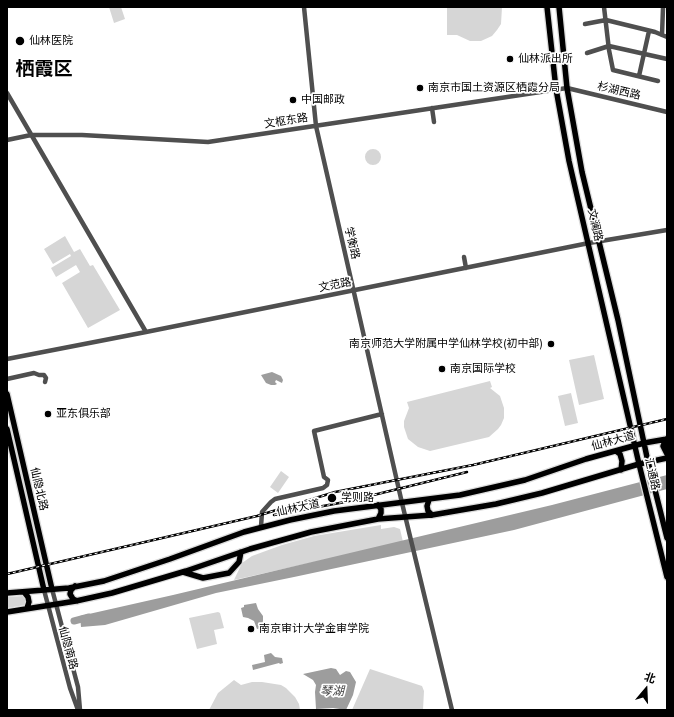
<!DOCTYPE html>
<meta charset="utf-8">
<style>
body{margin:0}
#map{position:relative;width:674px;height:717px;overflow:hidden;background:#fff;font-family:Mulish,"Noto Sans SC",sans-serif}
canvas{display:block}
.frame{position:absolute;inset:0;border:8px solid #000;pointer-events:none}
.north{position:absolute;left:626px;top:669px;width:40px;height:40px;-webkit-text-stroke:3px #fff;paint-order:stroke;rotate:19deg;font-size:11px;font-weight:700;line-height:16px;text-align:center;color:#000}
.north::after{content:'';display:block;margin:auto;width:14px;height:18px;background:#000;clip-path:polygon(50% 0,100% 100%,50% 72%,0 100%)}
</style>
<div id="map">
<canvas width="674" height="717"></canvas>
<div class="frame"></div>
<div class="north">北</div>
</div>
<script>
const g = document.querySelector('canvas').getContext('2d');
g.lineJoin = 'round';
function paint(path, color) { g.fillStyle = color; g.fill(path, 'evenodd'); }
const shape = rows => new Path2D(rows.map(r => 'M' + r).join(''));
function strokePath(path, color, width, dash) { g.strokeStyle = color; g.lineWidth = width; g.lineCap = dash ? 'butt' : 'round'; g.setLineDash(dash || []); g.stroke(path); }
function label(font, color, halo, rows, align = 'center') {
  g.font = font + ' Mulish,"Noto Sans SC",sans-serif'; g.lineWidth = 3.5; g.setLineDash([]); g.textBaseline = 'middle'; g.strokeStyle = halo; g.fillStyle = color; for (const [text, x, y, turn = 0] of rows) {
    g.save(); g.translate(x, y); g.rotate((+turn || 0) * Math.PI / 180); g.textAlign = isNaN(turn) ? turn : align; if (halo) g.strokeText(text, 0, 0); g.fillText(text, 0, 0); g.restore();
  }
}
paint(shape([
 [109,7,121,7,125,19,114,23],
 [447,7,502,7,501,24,497,30,492,36,481,41,470,41,457,35,447,35],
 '365 157a8 8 0 1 1 16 0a8 8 0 1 1-16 0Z',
 [65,236,74,252,80,249,90,266,93,265,120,310,88,328,62,283,80,272,76,265,56,277,51,268,71,256,70,254,53,264,44,249],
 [594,355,604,399,579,405,569,360],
 [490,381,492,387,490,388,500,396,504,408,504,418,501,425,498,429,489,437,430,451,418,447,408,439,404,427,404,421,409,408,407,402],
 [571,393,578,423,565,426,558,396],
 [281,471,289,477,278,493,270,487],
 [381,525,381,529,394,527,400,529,403,542,234,580,242,563,252,556,282,545,314,536],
 [23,596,27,599,25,605,7,608,7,597],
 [218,612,220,613,224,628,214,630,217,644,197,649,189,618],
 [370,669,422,686,424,691,423,710,352,710],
 [234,680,241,685,252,682,262,682,281,685,286,688,295,697,299,704,300,710,209,710,218,693]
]), '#d6d6d6');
paint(shape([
 [272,372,281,376,283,380,282,383,276,380,275,382,277,384,275,385,271,385,266,383,261,375],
 [667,475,667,489,514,530,294,577,216,593,105,625,81,627,80,616,173,595,552,505],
 [256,603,258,609,263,616,263,624,267,627,257,629,254,621,248,618,243,617,241,608,244,607,244,605],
 [271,653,275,657,282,658,283,663,280,664,279,663,253,670,252,665,265,662,264,655],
 [331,668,336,669,340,675,346,671,350,672,356,682,353,695,346,710,333,708,316,709,315,692,316,685,313,680,303,674]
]), '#9d9d9d');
strokePath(shape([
 [74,621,89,617]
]), '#9d9d9d', 7);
const major = shape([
 [547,7,556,89,569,161,639,464,667,577],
 [559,7,567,88,582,172,618,320,648,462,667,538],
 [7,394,52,589],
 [7,429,44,590],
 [666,439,663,446,667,454],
 [616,451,620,454,622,461,621,470],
 [429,500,427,506,428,511,432,515],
 [378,505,381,509,381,513,378,519],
 [183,572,203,578,229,573,239,562,241,552],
 [75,586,71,590,70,594,73,599,77,601],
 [24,592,28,597,29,602,27,608],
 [7,593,69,588,104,581,170,559,244,532,290,520,334,511,460,495,525,480,586,459,644,443,667,439],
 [7,612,76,601,112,593,186,571,250,549,311,532,378,519,432,515,496,504,542,493,639,464,667,458]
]);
strokePath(major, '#dbdbdb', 8);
strokePath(shape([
 [304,7,316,126,402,503,452,710],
 [604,7,609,50,613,70,658,81],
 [585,24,606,20,655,32,667,37],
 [662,35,663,8],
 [587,53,609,46,667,59],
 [639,76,649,31],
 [7,93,146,332],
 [432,108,434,122],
 [7,140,31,135,82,135,208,142,567,88,667,112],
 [464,257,466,268],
 [7,359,146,332,589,243,667,230],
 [7,379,34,373,39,375,44,375,46,378,45,382],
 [261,527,262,512,271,502,275,499,323,488,327,485,328,480,324,477,314,431,382,414],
 [52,589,78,687,80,710],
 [44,590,70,688,78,710]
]), '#4f4f4f', 4.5);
strokePath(major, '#000', 5.5);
const rail = shape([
 [274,515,345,502,467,472],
 [7,574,257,516,335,492,473,465,667,419]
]);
strokePath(rail, '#000', 2.5);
strokePath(rail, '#fff', 1, [3]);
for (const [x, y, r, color] of [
 [20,41,5,"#000"],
 [510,59,4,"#000"],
 [420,88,4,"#000"],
 [293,100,4,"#000"],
 [551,344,4,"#000"],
 [442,369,4,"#000"],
 [48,414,4,"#000"],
 [332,498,5,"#000"],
 [251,629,4,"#000"]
]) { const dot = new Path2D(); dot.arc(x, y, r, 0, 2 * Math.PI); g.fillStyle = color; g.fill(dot); strokePath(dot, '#fff', 1.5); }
label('11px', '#000', '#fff', [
 ["仙林医院",29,41],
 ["仙林派出所",518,59],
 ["南京市国土资源区栖霞分局",428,88],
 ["中国邮政",301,100],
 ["南京师范大学附属中学仙林学校(初中部)",543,344,"right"],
 ["南京国际学校",450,369],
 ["亚东俱乐部",56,414],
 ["学则路",341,498],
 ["南京审计大学金审学院",259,629]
], 'left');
label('11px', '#000', '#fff', [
 ["杉湖西路",619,91,13],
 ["文枢东路",286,121,-9],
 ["文澜路",595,225,77],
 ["学衡路",352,243,77],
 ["文范路",335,285,-11],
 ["仙林大道",613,441,-15],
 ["汇通路",652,474,77],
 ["仙隐北路",39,489,77],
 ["仙林大道",298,508,-12],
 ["仙隐南路",68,648,75]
]);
label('italic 12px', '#3e3e3e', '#fff', [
 ["琴湖",332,691]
]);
label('bold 19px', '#000', '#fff', [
 ["栖霞区",44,69]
]);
</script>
